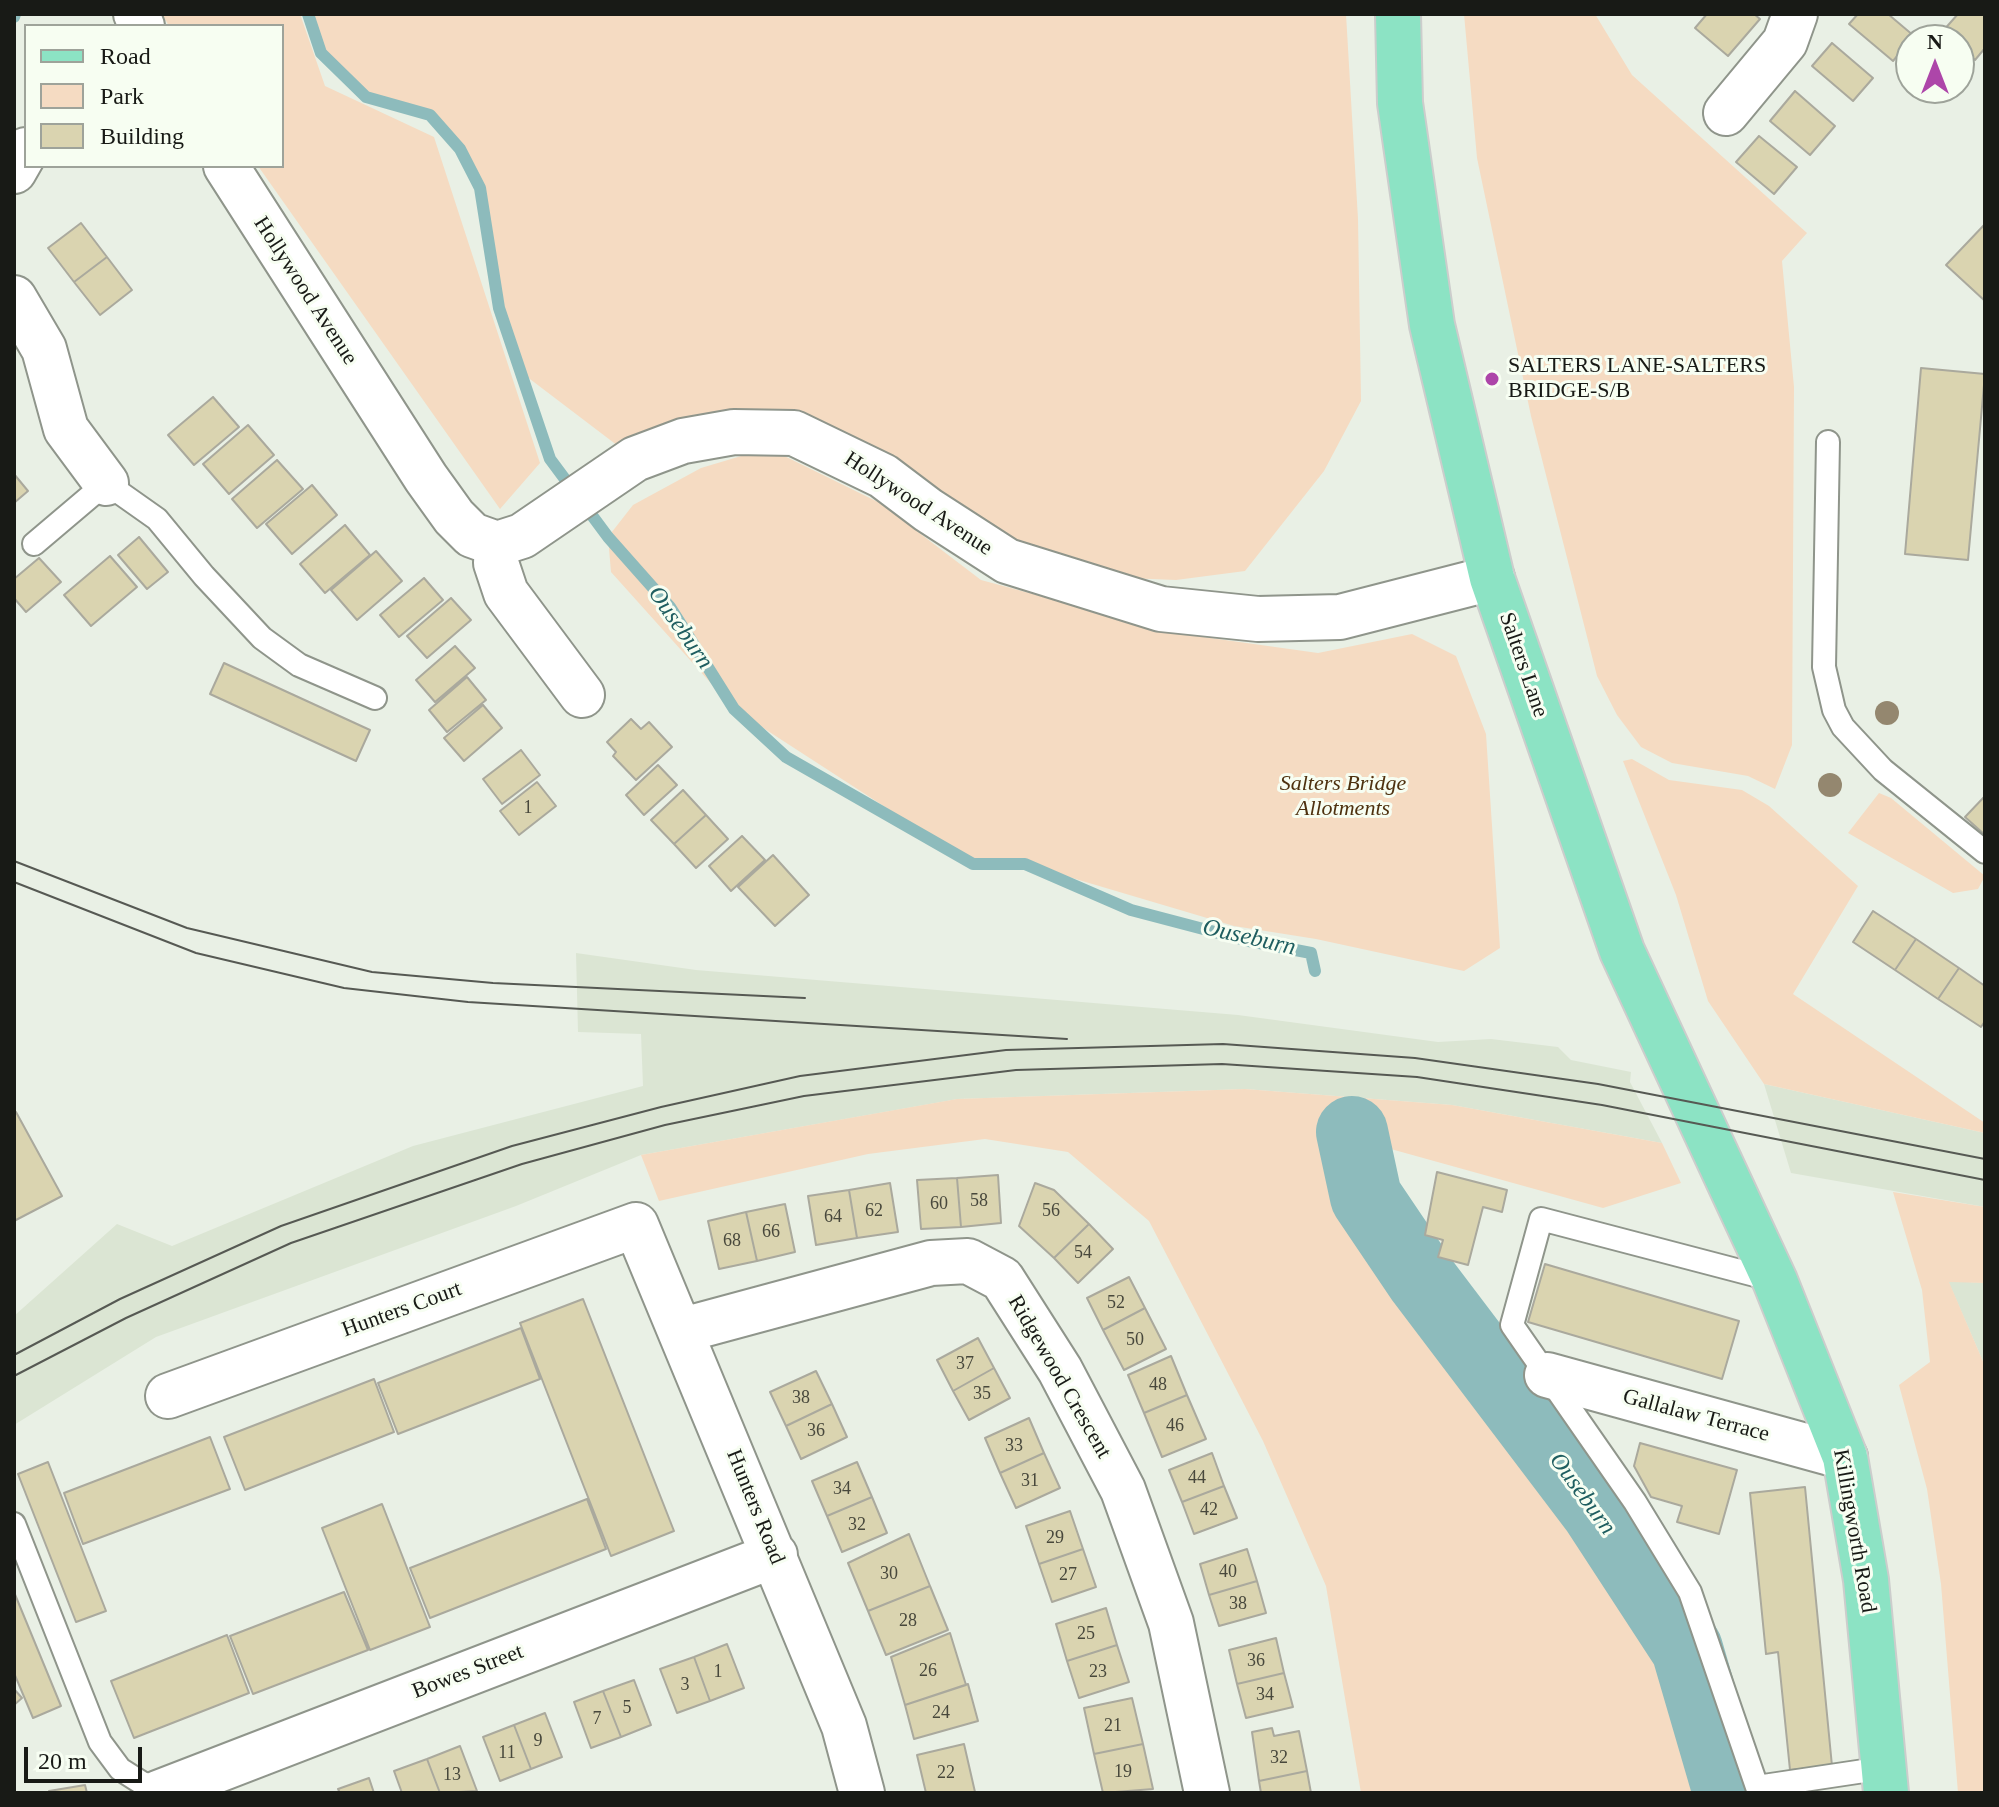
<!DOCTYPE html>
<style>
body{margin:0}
#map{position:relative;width:1999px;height:1807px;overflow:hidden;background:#e9f0e5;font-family:"Times New Roman",serif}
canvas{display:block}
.frame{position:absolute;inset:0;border:16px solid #181a16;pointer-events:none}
.legend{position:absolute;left:24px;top:24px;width:260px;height:144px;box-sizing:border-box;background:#f7fef2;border:2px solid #9ea39a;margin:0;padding:10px 14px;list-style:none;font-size:24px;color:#181a16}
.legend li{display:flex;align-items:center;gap:16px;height:40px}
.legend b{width:40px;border:2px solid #9ea39a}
.north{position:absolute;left:1895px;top:24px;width:80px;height:80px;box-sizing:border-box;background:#f7fef2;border:2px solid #9ea39a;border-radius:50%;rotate:0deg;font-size:22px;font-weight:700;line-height:32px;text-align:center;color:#181a16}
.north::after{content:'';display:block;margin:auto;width:28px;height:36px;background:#ad46a9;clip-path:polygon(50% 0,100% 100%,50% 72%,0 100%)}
.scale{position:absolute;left:24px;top:1747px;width:118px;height:36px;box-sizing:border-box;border:4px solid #181a16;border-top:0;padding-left:10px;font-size:24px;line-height:28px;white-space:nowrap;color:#181a16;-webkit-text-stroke:6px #f7fef2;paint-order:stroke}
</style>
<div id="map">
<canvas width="1999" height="1807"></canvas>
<div class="frame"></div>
<ul class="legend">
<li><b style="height:10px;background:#8ce3c4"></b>Road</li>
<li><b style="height:22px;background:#f5dbc2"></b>Park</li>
<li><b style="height:22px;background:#dad4b0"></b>Building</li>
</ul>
<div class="north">N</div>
<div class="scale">20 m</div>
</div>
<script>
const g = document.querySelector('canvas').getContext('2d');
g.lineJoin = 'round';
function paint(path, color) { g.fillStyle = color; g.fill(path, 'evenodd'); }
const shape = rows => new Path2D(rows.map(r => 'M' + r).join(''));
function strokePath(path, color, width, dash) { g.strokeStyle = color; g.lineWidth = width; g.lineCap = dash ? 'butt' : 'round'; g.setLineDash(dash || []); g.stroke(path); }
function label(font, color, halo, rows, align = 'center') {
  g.font = font + ' "Times New Roman",serif'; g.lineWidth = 6; g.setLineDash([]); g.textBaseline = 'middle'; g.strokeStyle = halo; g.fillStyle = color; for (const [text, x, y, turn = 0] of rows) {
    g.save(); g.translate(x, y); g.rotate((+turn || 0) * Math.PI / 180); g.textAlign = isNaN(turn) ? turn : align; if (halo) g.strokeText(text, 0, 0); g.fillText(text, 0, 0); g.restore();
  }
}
paint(shape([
 [576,953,696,970,1238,1015,1438,1042,1491,1039,1558,1047,1571,1060,1631,1072,1630,1082,1662,1143,1452,1105,1245,1089,958,1099,641,1155,516,1206,156,1337,14,1425,14,1316,117,1224,172,1246,413,1146,643,1086,641,1034,578,1032],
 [1764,1084,1985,1133,1985,1207,1791,1173],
 [1948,1281,1985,1283,1985,1366]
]), '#dbe5d3');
paint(shape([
 [162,14,300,14,325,86,434,137,540,463,500,509,258,166,282,166,282,26,169,26],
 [308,14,1346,14,1358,219,1361,401,1324,471,1245,571,1176,580,1102,577,1033,551,893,462,804,417,622,449,522,373,499,308,480,188,460,149,430,115,366,97,321,53],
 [1464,14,1595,14,1632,75,1807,233,1782,261,1794,387,1792,745,1775,789,1748,776,1672,763,1641,747,1617,715,1597,676,1531,416,1477,158],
 [768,448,880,503,981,580,1182,634,1318,653,1412,634,1456,656,1486,734,1500,948,1464,971,1316,939,1234,926,1025,864,973,864,734,709,611,572,608,537,633,505,701,468],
 [1632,759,1669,780,1742,790,1769,806,1858,886,1793,994,1985,1123,1985,1133,1764,1084,1708,1001,1676,895,1623,761],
 [1879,793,1891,798,1985,876,1978,889,1953,893,1848,833],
 [1245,1089,1452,1105,1662,1143,1681,1183,1603,1208,1380,1146,1393,1198,1417,1250,1491,1336,1637,1544,1675,1608,1744,1793,1361,1793,1326,1586,1263,1441,1149,1221,1068,1152,985,1139,868,1154,659,1201,641,1155,957,1099],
 [1893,1192,1985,1207,1985,1283,1949,1282,1985,1366,1985,1793,1958,1793,1941,1584,1927,1489,1899,1385,1930,1362,1922,1290]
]), '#f5dbc2');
strokePath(shape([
 [308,14,321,53,366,97,430,115,460,149,480,188,499,308,550,459,608,537,670,607,734,709,786,757,973,864,1025,864,1131,910,1249,941,1311,953,1315,971],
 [14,17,15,14]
]), '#8dbbbc', 12);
strokePath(shape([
 [1352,1132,1366,1197,1422,1280,1597,1511,1687,1649,1729,1793]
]), '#8dbbbc', 72);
const building = shape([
 [1707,14,1754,14,1760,19,1728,56,1695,28,1707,14],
 [1858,14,1888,14,1914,36,1893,61,1849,24,1858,14],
 [1958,14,1985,14,1985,48,1975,60,1959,46,1959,40,1951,40,1942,32,1958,14],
 [1832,43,1873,78,1853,101,1812,66,1832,43],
 [1795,91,1835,126,1810,155,1770,121,1795,91],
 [1759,136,1797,167,1774,194,1736,162,1759,136],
 [81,223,107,257,74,282,48,248,81,223],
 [1985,224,1985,301,1946,265,1985,224],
 [107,257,132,290,100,315,74,282,107,257],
 [1921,368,1985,374,1968,560,1905,554,1921,368],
 [213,397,239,427,194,465,168,435,213,397],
 [248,425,274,455,229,494,203,464,248,425],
 [277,460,303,489,257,528,232,499,277,460],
 [14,474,28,491,14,503,14,474],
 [312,485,337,515,292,554,266,524,312,485],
 [345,525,370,555,325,593,300,564,345,525],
 [139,537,168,572,147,589,118,555,139,537],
 [376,551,402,581,357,620,331,590,376,551],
 [110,556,137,587,91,626,64,595,110,556],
 [39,558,61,582,26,612,14,598,14,579,39,558],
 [424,578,443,600,399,637,380,615,424,578],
 [451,598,471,620,427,658,407,636,451,598],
 [455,646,475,668,435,702,416,680,455,646],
 [224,663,370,730,356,761,210,694,224,663],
 [467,677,486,700,447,732,429,710,467,677],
 [483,705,502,728,464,761,444,738,483,705],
 [631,719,641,729,649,722,672,747,636,780,613,756,616,752,607,742,631,719],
 [521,750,540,775,502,804,483,779,521,750],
 [658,765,677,785,644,815,626,795,658,765],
 [537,782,556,806,519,835,500,811,537,782],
 [683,790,706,815,674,844,651,820,683,790],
 [1985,796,1985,835,1965,817,1985,796],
 [706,815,728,839,696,868,674,844,706,815],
 [742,836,765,860,731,891,709,866,742,836],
 [773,855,809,895,775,926,738,887,773,855],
 [1873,911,1916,939,1895,970,1853,942,1873,911],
 [1916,939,1959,968,1938,999,1895,970,1916,939],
 [1959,968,1985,986,1985,1021,1981,1027,1938,999,1959,968],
 [16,1112,62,1196,14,1221,14,1113,16,1112],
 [1437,1172,1507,1190,1502,1212,1483,1207,1468,1265,1438,1257,1443,1240,1425,1235,1437,1172],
 [998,1175,1001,1223,961,1227,957,1178,998,1175],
 [957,1178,961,1227,921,1229,917,1180,957,1178],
 [890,1183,898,1232,857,1238,849,1190,890,1183],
 [1035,1183,1054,1190,1089,1224,1054,1258,1019,1226,1035,1183],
 [849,1190,857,1238,816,1245,808,1196,849,1190],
 [785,1204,795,1252,757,1261,746,1212,785,1204],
 [746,1212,757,1261,719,1269,708,1221,746,1212],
 [1089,1224,1113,1249,1078,1283,1054,1258,1089,1224],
 [1545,1264,1739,1321,1722,1379,1528,1322,1545,1264],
 [1129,1277,1145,1308,1103,1330,1087,1298,1129,1277],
 [583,1299,674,1531,611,1556,520,1323,583,1299],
 [1145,1308,1166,1349,1124,1370,1103,1330,1145,1308],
 [521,1328,540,1379,398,1434,378,1383,521,1328],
 [978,1338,994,1368,953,1391,937,1360,978,1338],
 [1171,1356,1187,1395,1144,1413,1128,1375,1171,1356],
 [994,1368,1010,1398,969,1420,953,1391,994,1368],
 [816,1371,832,1404,786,1426,770,1392,816,1371],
 [374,1379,394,1432,245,1490,224,1437,374,1379],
 [1187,1395,1206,1439,1162,1457,1144,1413,1187,1395],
 [832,1404,847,1437,801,1459,786,1426,832,1404],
 [1029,1418,1044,1453,1000,1473,985,1438,1029,1418],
 [210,1437,230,1489,83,1544,64,1493,210,1437],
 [1640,1443,1737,1470,1719,1534,1677,1522,1682,1506,1651,1497,1634,1466,1640,1443],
 [1044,1453,1060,1488,1016,1508,1000,1473,1044,1453],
 [1212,1453,1224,1486,1182,1502,1169,1470,1212,1453],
 [48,1462,106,1611,76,1622,18,1474,48,1462],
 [857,1462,872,1497,827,1516,812,1481,857,1462],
 [1224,1486,1237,1518,1194,1534,1182,1502,1224,1486],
 [1805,1487,1832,1766,1790,1770,1778,1652,1766,1654,1750,1493,1805,1487],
 [872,1497,887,1533,842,1552,827,1516,872,1497],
 [587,1499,606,1549,430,1618,410,1568,587,1499],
 [382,1504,430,1627,370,1650,322,1528,382,1504],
 [1070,1511,1083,1549,1039,1564,1026,1526,1070,1511],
 [909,1534,930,1586,868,1611,848,1563,909,1534],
 [1083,1549,1096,1587,1052,1602,1039,1564,1083,1549],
 [1247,1549,1257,1581,1209,1595,1200,1564,1247,1549],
 [1257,1581,1266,1613,1219,1626,1209,1595,1257,1581],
 [930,1586,948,1630,886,1655,868,1611,930,1586],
 [14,1592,61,1706,33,1718,14,1673,14,1592],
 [344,1592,368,1650,253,1694,230,1636,344,1592],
 [1106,1608,1117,1645,1067,1661,1056,1624,1106,1608],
 [950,1633,966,1685,905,1705,891,1657,950,1633],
 [227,1635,249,1693,134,1738,111,1681,227,1635],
 [1276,1638,1284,1673,1237,1684,1229,1650,1276,1638],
 [727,1644,744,1688,710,1701,694,1657,727,1644],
 [1117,1645,1129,1682,1079,1698,1067,1661,1117,1645],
 [694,1657,710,1701,677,1713,660,1669,694,1657],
 [1284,1673,1293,1707,1246,1718,1237,1684,1284,1673],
 [634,1680,651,1725,621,1737,603,1691,634,1680],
 [968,1684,978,1721,914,1739,905,1705,968,1684],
 [14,1689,22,1698,14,1705,14,1689],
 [603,1691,621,1737,591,1748,574,1702,603,1691],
 [1132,1698,1143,1744,1094,1754,1084,1708,1132,1698],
 [545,1713,562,1757,531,1769,514,1725,545,1713],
 [514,1725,531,1769,500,1781,483,1737,514,1725],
 [1272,1728,1274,1736,1299,1731,1307,1771,1259,1781,1252,1732,1272,1728],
 [964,1744,975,1792,926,1793,917,1755,964,1744],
 [1143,1744,1153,1789,1103,1793,1094,1754,1143,1744],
 [460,1746,477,1791,440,1793,427,1759,460,1746],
 [427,1759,440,1793,402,1793,394,1771,427,1759],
 [1307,1771,1311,1793,1261,1793,1259,1781,1307,1771],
 [369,1778,374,1793,340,1793,338,1789,369,1778],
 [85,1785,87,1793,49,1793,49,1791,85,1785]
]);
paint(building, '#dad4b0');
strokePath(building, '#aaa99d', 2);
const lane = shape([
 [1828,442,1824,667,1834,710,1843,727,1883,770,1985,852],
 [34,544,106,483,157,519,204,576,262,638,299,665,375,698],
 [1774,1280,1541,1219,1512,1325,1635,1502,1690,1592,1757,1787,1884,1768],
 [14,1524,100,1742,120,1769,142,1783,160,1789]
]);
const street = shape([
 [136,14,142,26],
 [1726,113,1785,42,1795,14],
 [226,166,426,478,454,517,472,535,497,544,522,536,635,459,683,441,734,432,794,433,883,476,928,510,1007,561,1161,609,1258,619,1340,617,1492,578],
 [14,171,26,150],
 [14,298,44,349,66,429,106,483],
 [497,544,496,563,506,593,582,695],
 [683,1330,931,1263,968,1261,1002,1279,1060,1370,1123,1490,1171,1623,1207,1793],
 [1547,1375,1845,1457],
 [168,1396,636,1225,844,1726,862,1793],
 [158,1793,775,1555]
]);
const primary = shape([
 [1398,14,1400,103,1432,325,1492,578,1622,951,1775,1281,1845,1457,1866,1580,1886,1793]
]);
strokePath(lane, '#8f958b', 26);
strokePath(street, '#8f958b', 48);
strokePath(primary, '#cccdcc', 48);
strokePath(lane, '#fff', 22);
strokePath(street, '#fff', 44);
strokePath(primary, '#8ce3c4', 44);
strokePath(shape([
 [14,861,187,928,372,972,493,983,805,998],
 [14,882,196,953,344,988,468,1002,1067,1039],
 [14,1355,120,1299,281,1226,512,1146,661,1107,800,1076,1006,1050,1223,1044,1415,1058,1598,1084,1985,1159],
 [14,1376,126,1318,291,1243,522,1164,665,1125,804,1096,1016,1070,1222,1064,1417,1077,1602,1105,1985,1180]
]), '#565953', 2);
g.fillStyle = '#94876f';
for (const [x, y] of [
 [1887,713],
 [1830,785]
]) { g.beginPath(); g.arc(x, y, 12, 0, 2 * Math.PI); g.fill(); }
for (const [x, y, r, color] of [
 [1492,379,8,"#ad46a9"]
]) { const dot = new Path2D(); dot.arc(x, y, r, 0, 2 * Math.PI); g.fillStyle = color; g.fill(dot); strokePath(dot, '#f7fef2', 3); }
label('18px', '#48483c', null, [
 ["1",528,808],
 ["58",979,1201],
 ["60",939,1204],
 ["62",874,1211],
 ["56",1051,1211],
 ["64",833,1217],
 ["66",771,1232],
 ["68",732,1241],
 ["54",1083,1253],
 ["52",1116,1303],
 ["50",1135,1340],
 ["37",965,1364],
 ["48",1158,1385],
 ["35",982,1394],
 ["38",801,1398],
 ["46",1175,1426],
 ["36",816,1431],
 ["33",1014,1446],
 ["44",1197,1478],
 ["31",1030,1481],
 ["34",842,1489],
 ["42",1209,1510],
 ["32",857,1525],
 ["29",1055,1538],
 ["40",1228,1572],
 ["30",889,1574],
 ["27",1068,1575],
 ["38",1238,1604],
 ["28",908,1621],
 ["25",1086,1634],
 ["36",1256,1661],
 ["26",928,1671],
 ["1",718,1672],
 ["23",1098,1672],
 ["3",685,1685],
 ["34",1265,1695],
 ["5",627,1708],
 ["24",941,1713],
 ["7",597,1719],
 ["21",1113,1726],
 ["9",538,1741],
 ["11",507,1753],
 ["32",1279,1758],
 ["19",1123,1772],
 ["22",946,1773],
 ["13",452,1775]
]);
label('22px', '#181a16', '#f7fef2', [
 ["Hollywood Avenue",305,291,57],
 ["Hollywood Avenue",918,504,33],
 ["Salters Lane",1523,665,71],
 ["Hunters Court",402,1310,-20],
 ["Ridgewood Crescent",1059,1377,60],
 ["Gallalaw Terrace",1696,1416,15],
 ["Hunters Road",755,1507,68],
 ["Killingworth Road",1854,1531,80],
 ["Bowes Street",468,1672,-21]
]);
label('22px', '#181a16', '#f7fef2', [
 ["SALTERS LANE-SALTERS",1508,366],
 ["BRIDGE-S/B",1508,391]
], 'left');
label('italic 22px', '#4e310f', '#f7fef2', [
 ["Salters Bridge",1343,784],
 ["Allotments",1343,809]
]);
label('italic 24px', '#1f5e60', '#f7fef2', [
 ["Ouseburn",680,628,55],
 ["Ouseburn",1249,938,13],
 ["Ouseburn",1582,1494,54]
]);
</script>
